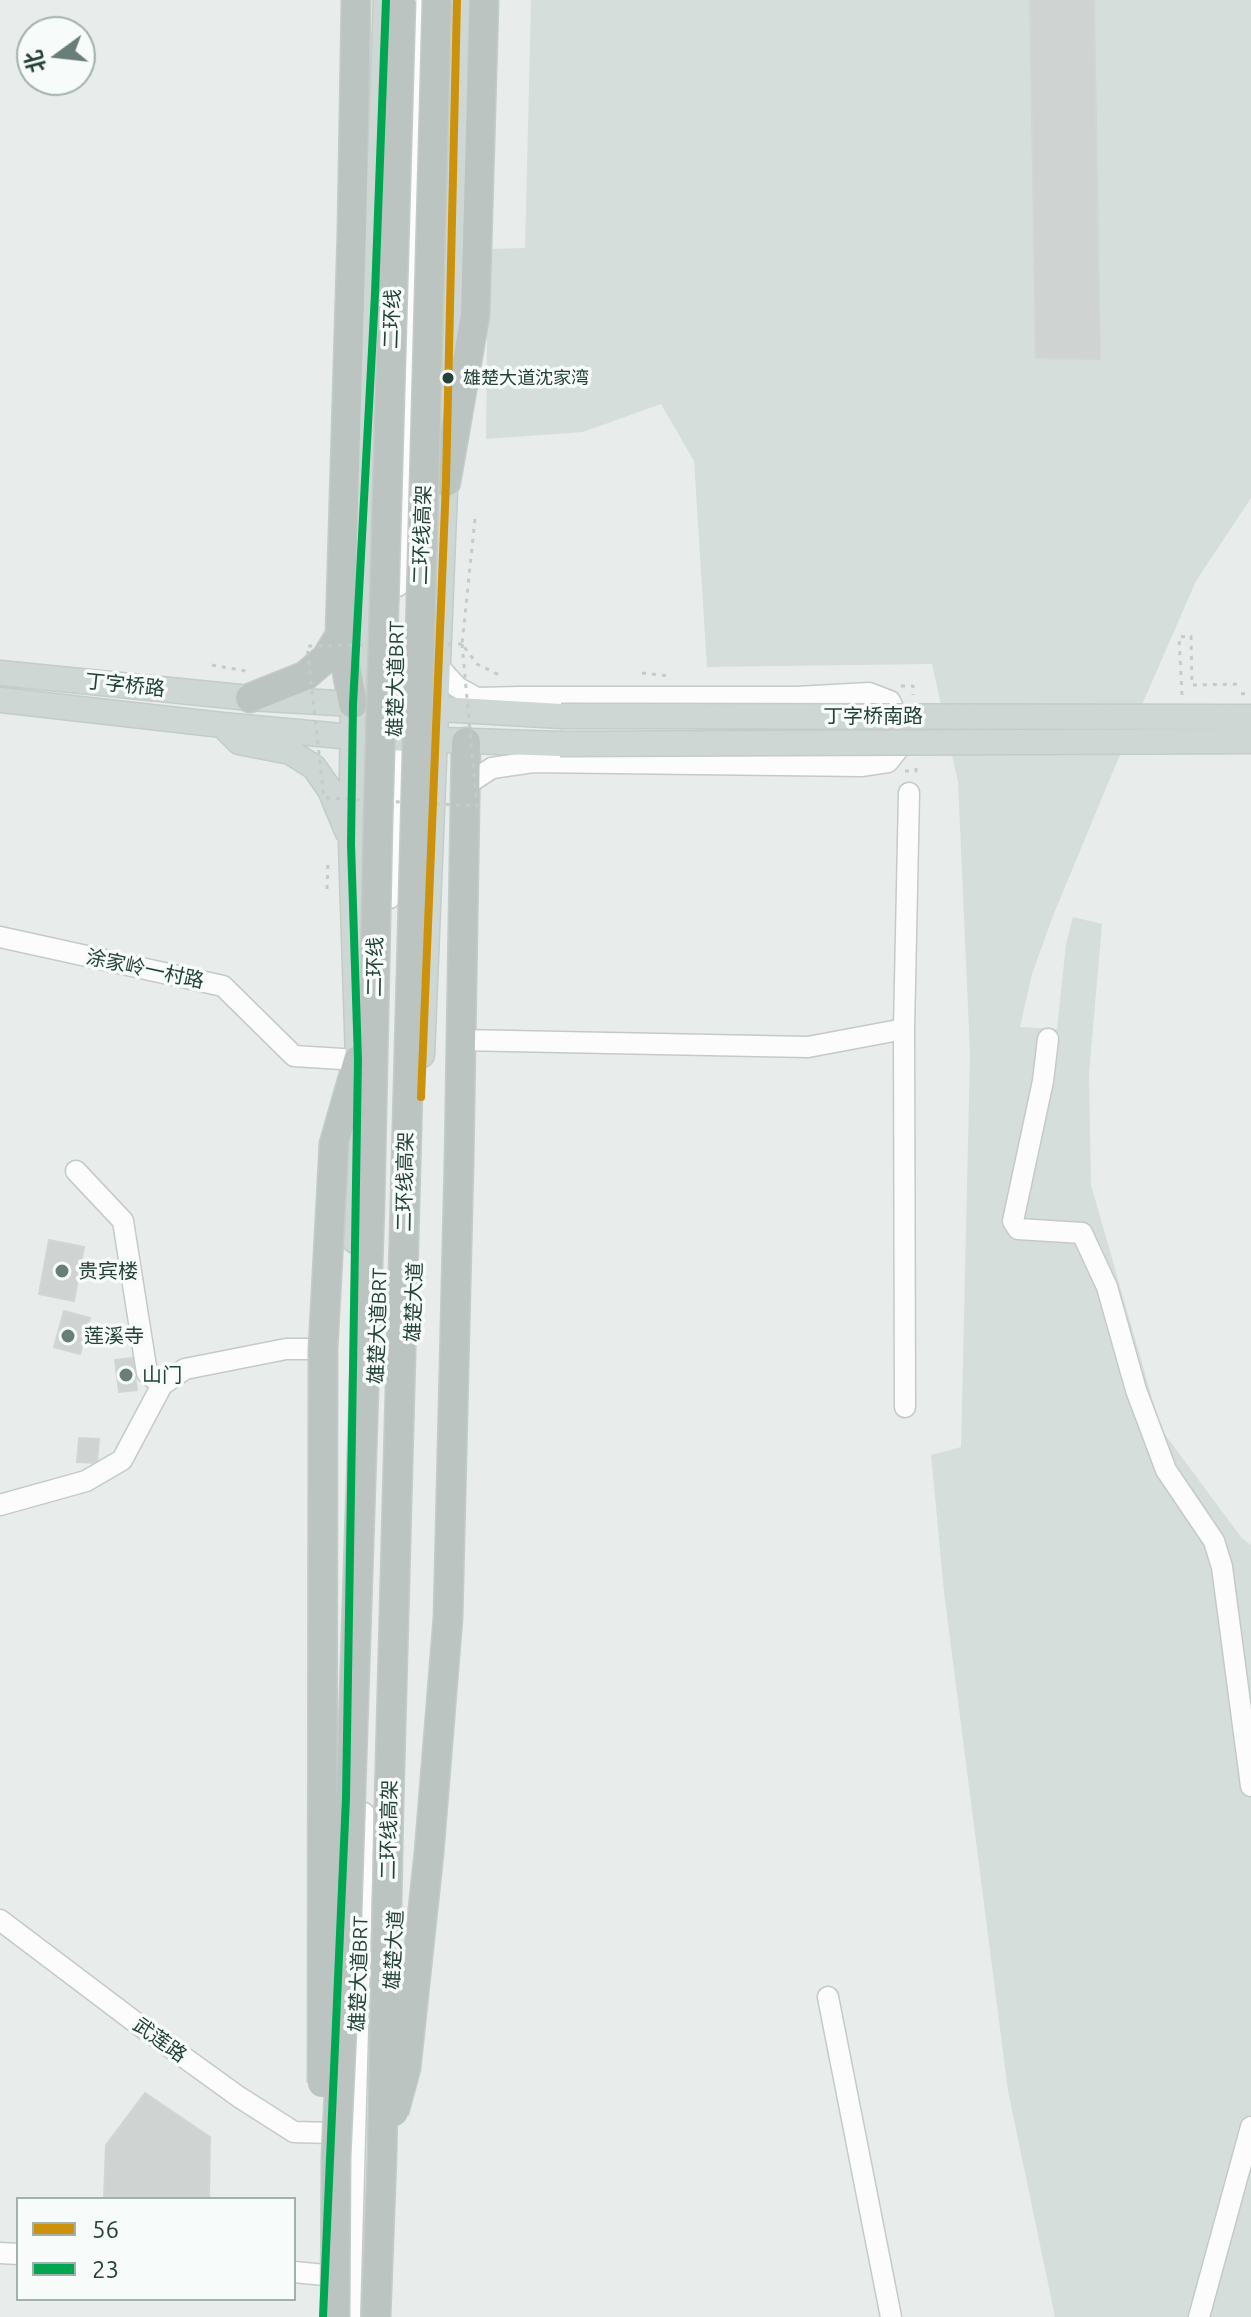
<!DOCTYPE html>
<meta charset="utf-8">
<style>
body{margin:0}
#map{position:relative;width:1251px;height:2317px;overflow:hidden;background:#e8edeb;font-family:Ubuntu,"Noto Sans SC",sans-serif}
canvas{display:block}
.legend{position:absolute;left:16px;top:2197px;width:280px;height:104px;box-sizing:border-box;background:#f7fbf9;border:2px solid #a3b1ad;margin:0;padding:10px 14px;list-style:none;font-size:24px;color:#24423a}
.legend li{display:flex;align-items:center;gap:16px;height:40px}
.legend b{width:40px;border:2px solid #a3b1ad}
.north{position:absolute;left:16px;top:16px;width:80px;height:80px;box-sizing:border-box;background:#f7fbf9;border:2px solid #a3b1ad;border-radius:50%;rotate:255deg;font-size:22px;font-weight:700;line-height:32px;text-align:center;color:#24423a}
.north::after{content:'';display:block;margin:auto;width:28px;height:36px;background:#697e78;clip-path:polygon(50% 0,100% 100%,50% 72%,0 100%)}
</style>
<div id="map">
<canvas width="1251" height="2317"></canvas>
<ul class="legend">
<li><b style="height:10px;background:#cd920c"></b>56</li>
<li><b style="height:10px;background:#00a651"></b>23</li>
</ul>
<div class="north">北</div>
</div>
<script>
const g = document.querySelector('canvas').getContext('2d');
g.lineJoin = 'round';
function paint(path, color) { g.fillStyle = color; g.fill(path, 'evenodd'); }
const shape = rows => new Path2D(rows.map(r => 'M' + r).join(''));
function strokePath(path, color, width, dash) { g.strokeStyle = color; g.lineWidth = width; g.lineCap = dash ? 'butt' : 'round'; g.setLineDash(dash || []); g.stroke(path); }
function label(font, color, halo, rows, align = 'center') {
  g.font = font + ' Ubuntu,"Noto Sans SC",sans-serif'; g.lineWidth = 7; g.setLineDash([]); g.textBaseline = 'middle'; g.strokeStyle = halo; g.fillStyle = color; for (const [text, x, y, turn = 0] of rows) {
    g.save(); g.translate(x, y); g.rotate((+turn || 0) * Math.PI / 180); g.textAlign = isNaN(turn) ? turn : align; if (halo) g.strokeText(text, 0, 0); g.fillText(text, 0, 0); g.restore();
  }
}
paint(shape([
 [531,0,1251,0,1251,498,1196,581,1111,776,1053,916,1032,974,1020,1027,1057,1029,1066,944,1073,917,1102,924,1089,1074,1091,1185,1161,1429,1241,1537,1251,1545,1251,2317,1055,2317,1008,2091,944,1592,931,1455,961,1447,970,1054,958,782,932,664,707,667,694,461,661,404,583,432,486,439,488,249,525,248]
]), '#d6dedb');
const building = shape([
 [1030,0,1094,0,1100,359,1036,358,1030,0],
 [49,1240,84,1247,74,1301,39,1294,49,1240],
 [64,1311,90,1318,80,1354,54,1347,64,1311],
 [133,1358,137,1390,119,1392,115,1360,133,1358],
 [79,1438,99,1439,97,1463,77,1462,79,1438],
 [145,2093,210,2137,209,2199,104,2199,106,2145,145,2093]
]);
paint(building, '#cfd4d2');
strokePath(building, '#d1d6d4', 2);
const minor = shape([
 [398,586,420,0],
 [439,667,457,687,477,698,520,697],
 [466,785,492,768,533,762,861,766,888,762,899,748,900,723,890,701,869,693,797,697,520,697,495,713],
 [390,898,394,750],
 [0,937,223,986,294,1056,358,1060],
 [1048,1039,1043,1081,1013,1221,1018,1229,1082,1233,1107,1287,1136,1390,1166,1470,1214,1541,1222,1567,1251,1786],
 [460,1040,808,1047,904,1029],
 [76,1171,123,1221,147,1373,162,1385],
 [905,1407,904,1029,909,793],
 [0,1505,86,1481,122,1460,162,1385,185,1369,286,1349,323,1349],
 [0,1920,135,2022,239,2097,294,2132,331,2133],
 [828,1997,891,2317],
 [0,2253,18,2254],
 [294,2272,325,2275],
 [350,2317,364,1813],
 [1199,2317,1251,2127]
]);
const major = shape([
 [447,420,457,0],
 [0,673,250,698,561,716],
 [0,700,222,725,352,737,560,744],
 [224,727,239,742,290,752,314,767,330,790,347,831],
 [422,1055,446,465],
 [355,1241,358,1060,351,844,353,704,375,294,386,0]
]);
const highway = shape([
 [446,482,475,315,484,0],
 [250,698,305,676,326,658,340,635],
 [353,704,340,635,352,231,356,0],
 [334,1144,358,1060],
 [459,1162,466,742]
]);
strokePath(minor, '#c5cac8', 23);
strokePath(major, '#c3ccc9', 27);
strokePath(highway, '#c3ccc9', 31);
strokePath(shape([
 [475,519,462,644,477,664,503,677],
 [212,665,251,672],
 [642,673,670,676],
 [901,686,913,686,913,695],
 [1241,694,1251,693],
 [1182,695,1179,637,1191,636,1192,685,1242,684],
 [905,771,916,771,916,762],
 [327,889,328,861]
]), '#c3ccca', 3, [4, 6]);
strokePath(minor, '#fcfcfc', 20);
strokePath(major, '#cfd7d5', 24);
strokePath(highway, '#bcc4c2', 28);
const majorBridge = shape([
 [561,716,1251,717],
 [560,744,1251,741]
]);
const highwayBridge = shape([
 [322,2083,323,1349,334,1144],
 [394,2112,406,2068,429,1853,448,1618,459,1162],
 [335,2317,336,2156,346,1944,370,1204,378,821,401,0],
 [376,2317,382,2156,389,1802,437,0]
]);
strokePath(majorBridge, '#c3ccc9', 27, []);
strokePath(highwayBridge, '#c3ccc9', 31, []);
strokePath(shape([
 [462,644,477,806,324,798,307,646,462,644]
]), '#c3ccca', 3, [4, 6]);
strokePath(majorBridge, '#cfd7d5', 24);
strokePath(highwayBridge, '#bcc4c2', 28);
strokePath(shape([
 [421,1097,446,482,457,0]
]), '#cd920c', 8);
strokePath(shape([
 [323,2317,346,1798,358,1060,351,844,353,704,375,294,386,0]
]), '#00a651', 8);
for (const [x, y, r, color] of [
 [448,378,7,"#24423a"],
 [62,1271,8,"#697e78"],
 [68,1336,8,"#697e78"],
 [126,1375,8,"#697e78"]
]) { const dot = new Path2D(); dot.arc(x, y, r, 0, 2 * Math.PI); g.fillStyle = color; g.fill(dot); strokePath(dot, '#f7fbf9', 3); }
label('18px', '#24423a', '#f7fbf9', [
 ["雄楚大道沈家湾",463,378]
], 'left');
label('20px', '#24423a', '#f7fbf9', [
 ["二环线",392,319,-88],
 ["二环线高架",422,535,-88],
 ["雄楚大道BRT",396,679,-89],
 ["丁字桥路",125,685,6],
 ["丁字桥南路",873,716],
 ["二环线",375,967,-89],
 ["涂家岭一村路",145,969,12],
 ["二环线高架",405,1182,-89],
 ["雄楚大道",414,1302,-88],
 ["雄楚大道BRT",378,1326,-88],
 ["二环线高架",389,1830,-89],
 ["雄楚大道",394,1950,-87],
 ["雄楚大道BRT",359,1974,-88],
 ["武莲路",160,2040,36]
]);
label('20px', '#24423a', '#f7fbf9', [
 ["贵宾楼",78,1271],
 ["莲溪寺",84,1336],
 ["山门",142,1375]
], 'left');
</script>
